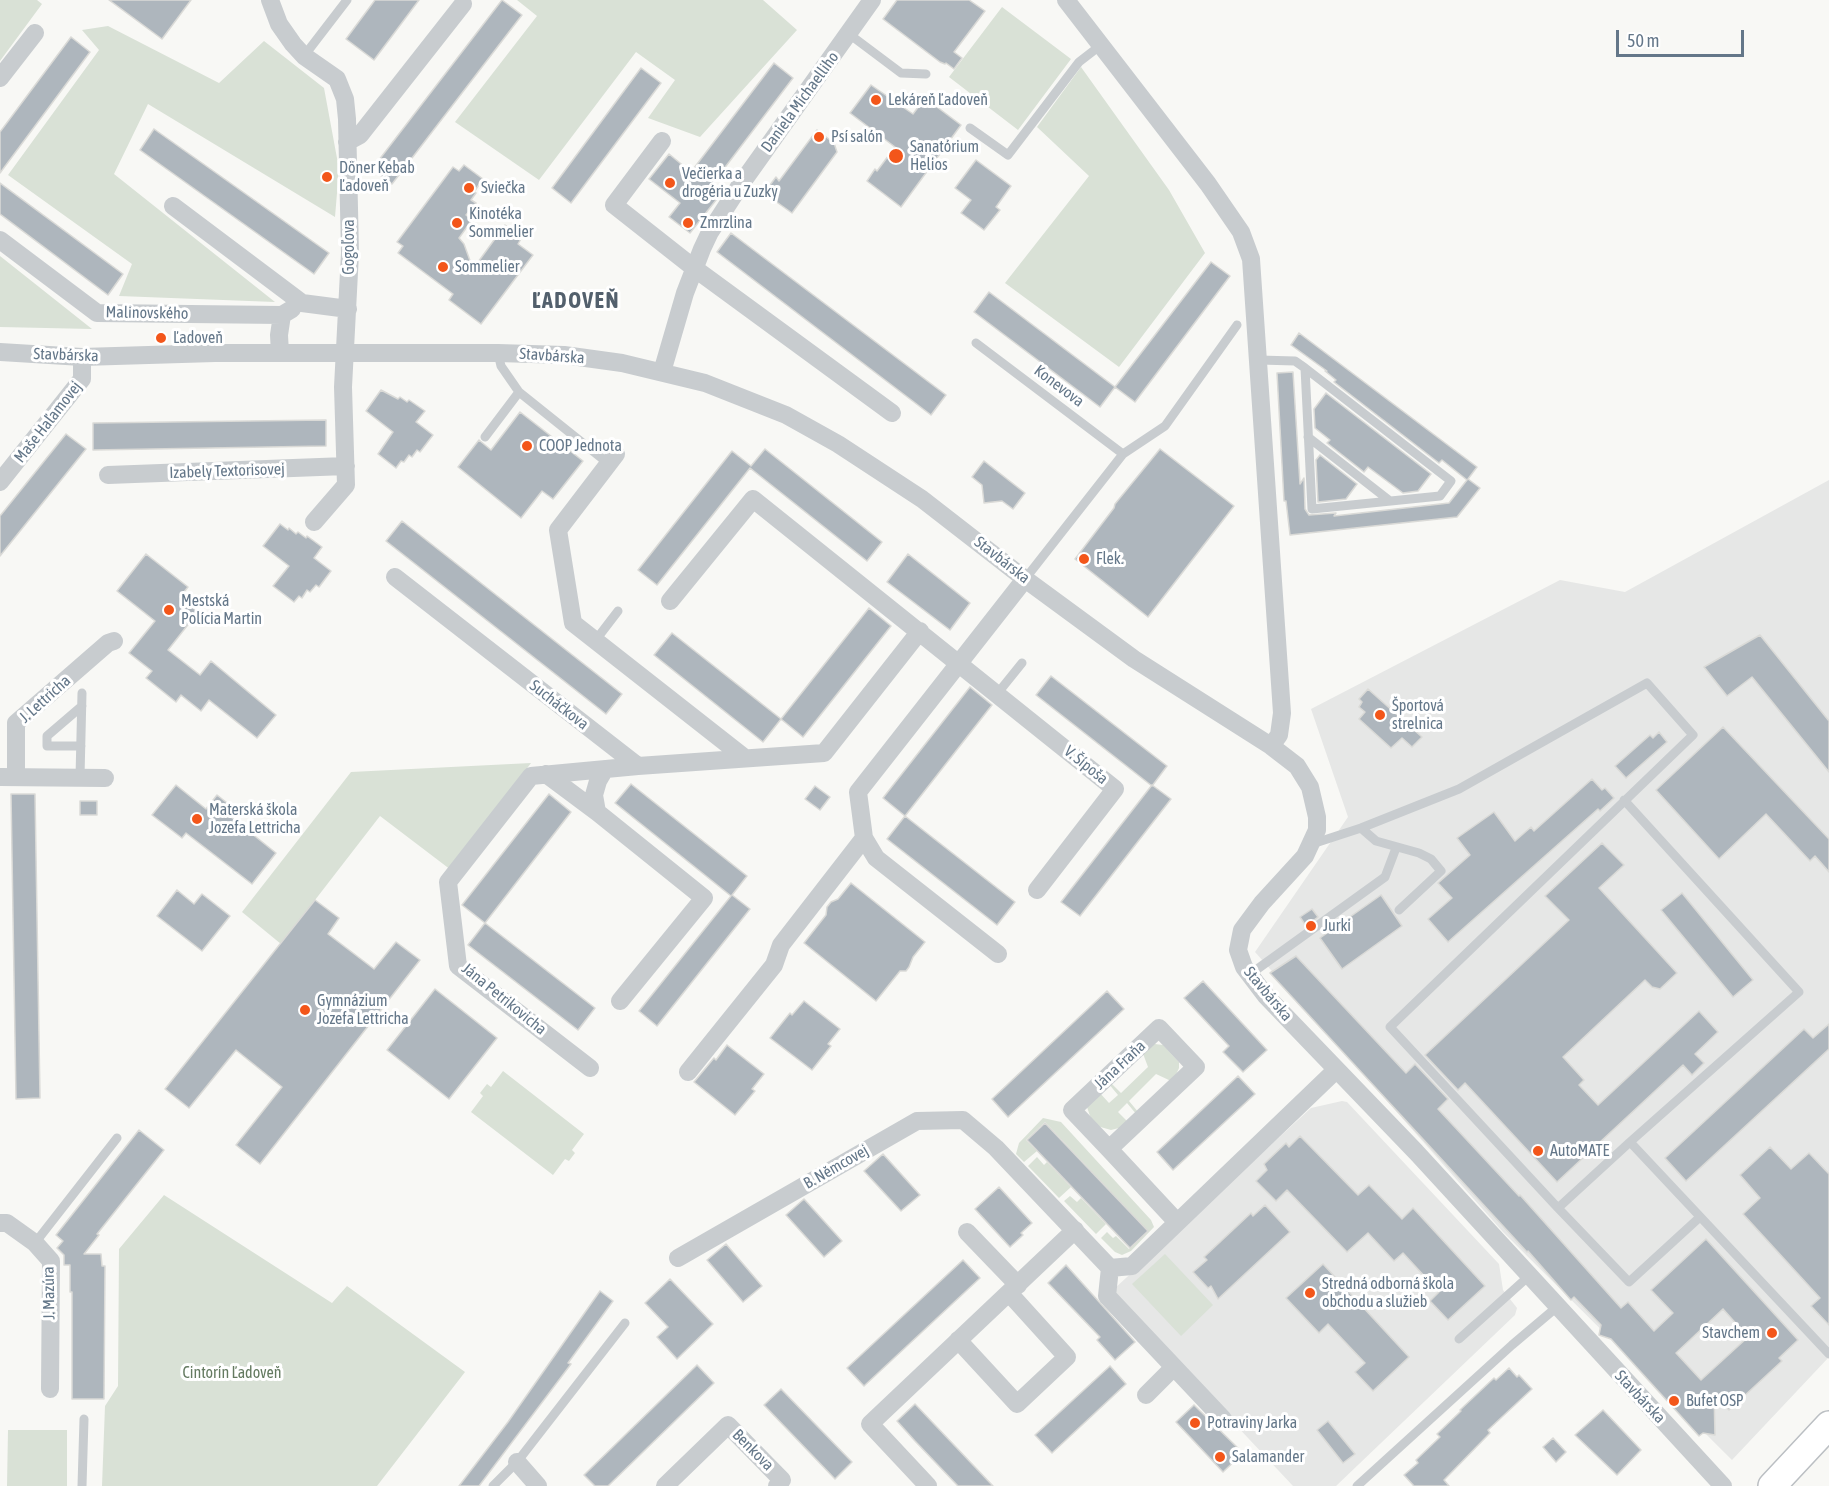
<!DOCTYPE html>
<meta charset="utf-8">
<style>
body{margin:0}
#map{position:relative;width:1829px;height:1486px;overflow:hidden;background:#f8f8f5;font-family:"Asap Condensed",sans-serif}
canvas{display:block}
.scale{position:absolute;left:1616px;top:30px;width:128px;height:27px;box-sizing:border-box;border:3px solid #647789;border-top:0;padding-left:8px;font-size:18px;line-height:21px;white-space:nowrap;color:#647789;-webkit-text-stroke:4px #fff;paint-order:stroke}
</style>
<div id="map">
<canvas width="1829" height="1486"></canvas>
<div class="scale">50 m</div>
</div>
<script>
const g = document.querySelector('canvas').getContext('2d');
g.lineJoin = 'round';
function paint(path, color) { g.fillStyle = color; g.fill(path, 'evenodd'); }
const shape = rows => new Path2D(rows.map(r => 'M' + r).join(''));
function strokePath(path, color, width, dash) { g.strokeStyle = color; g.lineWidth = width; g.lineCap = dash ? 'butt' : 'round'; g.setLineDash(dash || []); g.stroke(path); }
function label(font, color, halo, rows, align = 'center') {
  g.font = font + ' "Asap Condensed",sans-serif'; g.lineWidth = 6; g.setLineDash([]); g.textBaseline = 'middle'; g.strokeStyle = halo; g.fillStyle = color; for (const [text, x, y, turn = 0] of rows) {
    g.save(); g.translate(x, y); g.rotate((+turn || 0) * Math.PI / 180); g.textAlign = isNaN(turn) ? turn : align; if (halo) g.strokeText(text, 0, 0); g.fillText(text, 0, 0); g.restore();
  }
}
paint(shape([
 [1829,480,1829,1357,1732,1460,1503,1232,1255,952,1348,817,1311,709,1560,580,1625,592],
 [1342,1101,1347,1102,1499,1264,1503,1290,1517,1308,1515,1315,1336,1486,1293,1486,1115,1296,1114,1289,1311,1108]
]), '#e6e7e6');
paint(shape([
 [0,0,37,0,42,4,0,61],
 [517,0,763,0,797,30,700,137,648,118,675,80,636,52,539,180,455,122,537,16],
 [1002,7,1071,59,1018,130,949,77],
 [108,26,219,83,264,41,324,88,339,169,335,217,148,104,114,174,275,302,119,296,132,264,8,175,99,50,82,30],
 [1081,67,1169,190,1205,253,1119,367,1005,283,1089,176,1037,127],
 [0,256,92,329,0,327],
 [531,763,451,870,380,816,281,944,242,912,351,772],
 [1155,1044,1163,1045,1179,1062,1179,1068,1175,1077,1171,1081,1156,1074,1129,1101,1139,1113,1137,1115,1127,1103,1118,1112,1129,1123,1123,1127,1111,1130,1097,1126,1091,1119,1087,1107,1099,1092,1109,1103,1118,1095,1108,1083,1110,1082,1121,1093,1148,1067,1142,1051,1147,1046],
 [503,1071,584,1134,572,1150,575,1153,569,1161,565,1159,553,1175,471,1112,483,1096,480,1093,487,1084,491,1087],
 [1043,1118,1061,1122,1151,1220,1154,1227,1131,1251,1122,1255,1115,1252,1101,1238,1107,1232,1113,1238,1116,1236,1129,1249,1148,1231,1045,1122,1026,1140,1037,1151,1024,1162,1016,1154,1019,1143],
 [1037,1157,1044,1165,1047,1162,1071,1187,1059,1198,1028,1166],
 [164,1195,332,1303,347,1286,465,1372,377,1486,102,1486,105,1406,118,1386,119,1249],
 [1070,1196,1077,1202,1081,1198,1106,1224,1096,1234,1064,1201],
 [1165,1254,1213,1305,1181,1336,1132,1284],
 [8,1430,67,1430,67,1486,7,1486]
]), '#d9e1d6');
const building = shape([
 [109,0,191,0,162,39,109,0],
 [375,0,419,0,374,60,346,39,375,0],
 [502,0,522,15,392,184,372,169,502,0],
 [897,0,969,0,985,11,954,52,962,58,954,69,946,63,945,64,940,62,883,19,897,0],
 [71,37,90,52,0,173,0,132,71,37],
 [774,63,793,78,710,187,720,195,690,233,669,217,680,203,649,179,669,154,691,172,774,63],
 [641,68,661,83,571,203,552,188,641,68],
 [871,85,913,114,925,98,961,125,901,207,867,181,875,169,877,171,895,147,850,113,871,85],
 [154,129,329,253,314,274,140,150,154,129],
 [817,130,834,143,837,152,792,213,764,193,776,177,779,181,817,130],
 [976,160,1011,186,996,207,1000,210,984,230,961,213,971,200,955,188,976,160],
 [464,165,483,179,474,192,476,193,471,200,476,203,466,215,472,220,459,238,464,244,473,269,505,225,522,237,518,244,533,255,481,324,449,300,453,294,398,253,403,246,397,242,453,167,459,171,464,165],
 [0,183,123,274,108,295,0,214,0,183],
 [731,233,946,395,931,415,717,252,731,233],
 [1211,262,1230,276,1135,402,1115,387,1211,262],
 [989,292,1115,387,1100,407,974,312,989,292],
 [1299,333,1477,467,1468,479,1480,488,1457,517,1290,535,1286,501,1284,501,1277,373,1293,372,1300,484,1304,478,1305,509,1309,515,1336,513,1334,516,1449,503,1467,480,1442,460,1439,463,1334,382,1336,380,1325,371,1327,371,1291,345,1299,333],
 [381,390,398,399,400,397,407,402,409,400,425,411,416,422,433,435,420,452,417,450,412,457,409,455,404,462,401,461,396,468,378,454,393,432,366,411,381,390],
 [1326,393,1431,474,1418,491,1403,493,1368,467,1364,472,1327,443,1330,440,1315,428,1314,409,1326,393],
 [520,412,583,461,553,499,542,491,521,518,458,467,479,440,491,450,520,412],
 [326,420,326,446,93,450,93,423,326,420],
 [66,434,86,449,0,556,0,516,66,434],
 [765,449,882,542,867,561,750,468,657,585,638,570,732,451,751,466,765,449],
 [1160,449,1234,506,1148,617,1075,559,1114,508,1115,504,1160,449],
 [1320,455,1357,484,1346,499,1318,502,1316,460,1320,455],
 [984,461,1025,493,1013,509,1002,501,984,503,982,485,972,477,984,461],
 [402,521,622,694,606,714,386,541,402,521],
 [280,524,288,530,289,528,296,534,298,532,306,538,307,536,322,547,314,558,331,571,319,587,316,585,310,592,307,590,302,598,299,596,294,602,273,586,289,566,263,546,280,524],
 [146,554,188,587,180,597,198,612,168,650,200,675,211,661,276,715,257,738,209,700,201,711,181,695,176,702,146,678,152,671,129,653,155,621,117,591,146,554],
 [908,554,970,603,950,630,887,582,908,554],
 [869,608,891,626,803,737,781,719,869,608],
 [672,633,781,719,763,742,654,655,672,633],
 [1760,635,1829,721,1829,772,1752,677,1727,696,1704,667,1760,635],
 [1051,676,1167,766,1152,786,1036,695,1051,676],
 [970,687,992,705,905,816,883,798,970,687],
 [1368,689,1422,737,1412,747,1402,738,1391,748,1359,719,1365,712,1359,707,1362,702,1359,699,1368,689],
 [1723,727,1829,839,1829,872,1815,856,1810,861,1766,814,1719,859,1656,790,1723,727],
 [1659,732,1667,742,1626,778,1615,766,1650,735,1653,738,1659,732],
 [1592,779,1602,790,1605,788,1614,798,1600,811,1598,809,1448,942,1428,919,1452,898,1438,883,1470,855,1457,838,1494,812,1515,841,1531,827,1534,831,1592,779],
 [631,784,747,876,732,895,750,909,657,1026,639,1011,731,896,615,803,631,784],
 [176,785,206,809,217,795,231,806,226,813,276,853,252,884,186,833,182,838,152,815,176,785],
 [1152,785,1171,799,1080,916,1061,902,1152,785],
 [815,786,830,797,820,810,805,799,815,786],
 [11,794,35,794,40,1098,16,1099,11,794],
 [549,794,571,812,485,923,462,905,549,794],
 [80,801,97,801,97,815,80,815,80,801],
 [905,816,1015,902,997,925,887,839,905,816],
 [1602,843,1624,865,1599,888,1677,973,1660,989,1652,987,1645,980,1563,1057,1584,1080,1579,1085,1598,1105,1699,1011,1718,1032,1695,1054,1704,1063,1692,1075,1683,1065,1557,1182,1465,1083,1458,1090,1425,1055,1569,920,1545,896,1602,843],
 [851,883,925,942,913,957,909,967,906,971,900,971,876,1001,804,943,826,915,827,907,831,902,838,899,851,883],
 [177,890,194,904,202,894,230,916,202,951,157,916,177,890],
 [1682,893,1753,980,1733,997,1661,910,1682,893],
 [1381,895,1402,926,1342,969,1320,938,1381,895],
 [315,900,339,918,328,934,374,969,396,942,420,960,260,1164,236,1145,282,1087,236,1050,189,1108,165,1089,315,900],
 [1312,909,1318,917,1306,926,1300,917,1312,909],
 [485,923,595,1008,578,1030,468,945,485,923],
 [1296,956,1406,1073,1415,1064,1448,1099,1438,1109,1519,1196,1520,1195,1621,1308,1628,1302,1654,1331,1673,1313,1651,1290,1706,1239,1798,1340,1779,1358,1782,1361,1729,1410,1714,1394,1715,1435,1703,1433,1699,1436,1611,1339,1599,1335,1601,1325,1574,1297,1571,1300,1528,1251,1527,1252,1270,973,1296,956],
 [1723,1309,1748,1337,1701,1380,1676,1353,1723,1309],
 [1203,981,1267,1050,1243,1072,1223,1052,1229,1046,1184,998,1203,981],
 [435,989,497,1038,449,1099,387,1050,435,989],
 [1107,991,1124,1009,1008,1117,992,1099,1107,991],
 [804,1001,840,1029,828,1044,831,1046,812,1070,770,1038,790,1013,792,1015,804,1001],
 [1829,1024,1829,1049,1686,1181,1665,1158,1804,1029,1813,1038,1829,1024],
 [727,1045,764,1074,752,1089,755,1091,735,1115,694,1082,714,1058,716,1060,727,1045],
 [1238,1076,1255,1094,1173,1170,1157,1152,1238,1076],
 [1045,1123,1148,1231,1130,1248,1027,1140,1045,1123],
 [139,1130,164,1150,97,1234,99,1235,84,1254,101,1254,102,1266,105,1266,104,1399,72,1399,72,1292,70,1292,70,1265,64,1265,64,1255,57,1248,63,1241,56,1235,139,1130],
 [1300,1136,1358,1195,1369,1185,1402,1219,1413,1208,1485,1286,1448,1320,1430,1301,1439,1292,1403,1253,1394,1261,1368,1233,1347,1252,1287,1190,1276,1201,1256,1181,1267,1170,1264,1164,1286,1143,1289,1147,1300,1136],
 [1770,1147,1791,1169,1809,1153,1829,1174,1829,1325,1811,1306,1820,1298,1743,1214,1760,1198,1740,1175,1770,1147],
 [883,1154,920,1195,901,1211,864,1171,883,1154],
 [999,1187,1032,1223,1021,1233,1023,1235,1010,1247,975,1209,999,1187],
 [804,1199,842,1241,824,1257,786,1215,804,1199],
 [1265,1205,1290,1232,1218,1299,1211,1286,1208,1288,1193,1272,1207,1260,1204,1257,1251,1213,1253,1216,1265,1205],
 [726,1244,762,1286,743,1302,707,1260,726,1244],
 [963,1260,980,1278,864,1386,847,1368,963,1260],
 [1323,1264,1409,1357,1373,1391,1355,1372,1365,1363,1328,1324,1319,1333,1286,1298,1323,1264],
 [1066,1265,1135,1342,1115,1360,1097,1340,1100,1337,1048,1283,1066,1265],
 [670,1279,713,1324,677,1359,657,1337,668,1327,645,1303,670,1279],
 [600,1291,613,1301,568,1363,571,1364,479,1486,459,1486,508,1422,600,1291],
 [697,1365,714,1383,608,1486,595,1486,584,1475,697,1365],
 [1110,1366,1126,1384,1052,1453,1035,1435,1110,1366],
 [1509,1368,1517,1377,1519,1375,1532,1389,1488,1430,1490,1433,1444,1480,1449,1486,1414,1486,1404,1475,1418,1463,1416,1460,1440,1437,1437,1434,1461,1411,1460,1410,1494,1378,1496,1380,1509,1368],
 [781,1389,852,1462,835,1479,764,1405,781,1389],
 [915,1404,993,1486,958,1486,915,1441,897,1421,915,1404],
 [1194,1405,1243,1453,1223,1472,1176,1422,1194,1405],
 [1603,1410,1641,1450,1617,1475,1575,1435,1603,1410],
 [1328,1421,1355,1454,1343,1463,1317,1430,1328,1421],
 [1553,1438,1566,1452,1556,1462,1543,1447,1553,1438]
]);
paint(building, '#aeb6bd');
strokePath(building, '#dadad7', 1.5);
const primary = shape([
 [1772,1486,1829,1425]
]);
strokePath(primary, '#bbbfc3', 30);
strokePath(shape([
 [849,34,901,73,926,74],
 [304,56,347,0],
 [970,128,1008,155,1079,62,1101,45],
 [976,343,1123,454],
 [498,353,501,366,519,392,609,464],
 [1259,360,1295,361,1305,368,1451,481,1440,496,1312,509,1305,368],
 [485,437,519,392],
 [1308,437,1390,501],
 [1025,579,1123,454,1165,426,1237,325],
 [595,641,618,611],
 [997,694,1022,663],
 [81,746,47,746,47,736,82,706],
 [80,777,82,693],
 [1624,800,1799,992,1630,1142],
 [1361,828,1376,841,1419,853,1431,859,1441,871,1399,910],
 [1312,844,1361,828,1459,789,1647,683,1693,735,1390,1027,1558,1208,1630,1142,1829,1354],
 [1249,975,1385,877,1396,848],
 [1558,1208,1629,1282,1700,1217],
 [35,1243,117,1138],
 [1459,1339,1529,1276],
 [82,1486,84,1419],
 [493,1486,517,1462,625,1323],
 [1357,1486,1512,1345,1557,1307]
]), '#c8cccf', 9);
strokePath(shape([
 [270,0,279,24,293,44,304,56,337,79,345,99,347,119,350,253,343,387,346,485,314,522],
 [1066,0,1208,184,1241,232,1251,259,1282,713,1279,735,1271,746],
 [0,78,35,33],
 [662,141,614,205,694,268,892,413],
 [347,142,360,135,463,4],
 [173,206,302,303,348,309],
 [0,240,97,313,282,315],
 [0,352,82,357,215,353,498,353,564,355,622,363,705,383,786,415,838,444,922,499,1025,579,1134,659,1271,746,1297,766,1310,787,1317,817,1317,830,1305,856,1262,903,1242,930,1238,950,1244,967,1266,996,1416,1152,1723,1486],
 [280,353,279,335,282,315,292,309],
 [662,372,685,293,702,249,710,232,741,184,872,0],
 [616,454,558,530,573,623,745,758],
 [108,475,346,466],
 [0,482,82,379,82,357],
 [395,577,638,766,824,753,920,631],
 [670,601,753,499,1115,789,1037,890],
 [605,769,598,781,594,795,597,812,704,898,620,1001],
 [546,774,597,812],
 [0,777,105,778],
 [16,777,16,723,108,643,114,641],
 [864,838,876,858,998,954],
 [590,1068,458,966,448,882,531,776,638,766],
 [688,1072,774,965,781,945,864,838,858,792,1025,579],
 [1109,1149,1196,1067,1159,1028,1072,1110,1109,1149,1176,1221],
 [0,1223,7,1223,35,1243,51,1261,50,1389],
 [967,1232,1018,1285],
 [678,1258,917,1121,963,1120,996,1148,1110,1268,1107,1296,1223,1419],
 [1110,1268,1132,1266,1336,1070],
 [958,1340,1017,1404,1067,1357,1009,1293],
 [1146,1395,1173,1368],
 [517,1462,538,1486],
 [665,1486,728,1425,782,1480,777,1486],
 [928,1486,870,1424,1075,1230]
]), '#c8cccf', 18);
strokePath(primary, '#fff', 27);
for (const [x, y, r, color] of [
 [876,100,6,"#f3561a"],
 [819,137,6,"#f3561a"],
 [896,156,8,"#f3561a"],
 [327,177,6,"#f3561a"],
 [670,183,6,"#f3561a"],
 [469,188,6,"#f3561a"],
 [457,223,6,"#f3561a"],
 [688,223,6,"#f3561a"],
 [443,267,6,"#f3561a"],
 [161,338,6,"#f3561a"],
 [527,446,6,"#f3561a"],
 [1084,559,6,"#f3561a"],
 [169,610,6,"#f3561a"],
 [1380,715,6,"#f3561a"],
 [197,819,6,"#f3561a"],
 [1311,926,6,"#f3561a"],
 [305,1010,6,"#f3561a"],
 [1538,1151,6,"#f3561a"],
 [1310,1293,6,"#f3561a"],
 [1772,1333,6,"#f3561a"],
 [1674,1401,6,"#f3561a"],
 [1195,1423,6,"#f3561a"],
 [1220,1457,6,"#f3561a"]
]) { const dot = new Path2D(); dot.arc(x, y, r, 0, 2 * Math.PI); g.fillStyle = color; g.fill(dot); strokePath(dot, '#fff', 2); }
label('16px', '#647789', '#fff', [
 ["Lekáreň Ľadoveň",888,100],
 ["Psí salón",831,137],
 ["Sanatórium",910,147],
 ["Helios",910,165],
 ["Döner Kebab",339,168],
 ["Ľadoveň",339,186],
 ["Večierka a",682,174],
 ["drogéria u Zuzky",682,192],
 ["Sviečka",481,188],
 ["Kinotéka",469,214],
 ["Sommelier",469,232],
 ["Zmrzlina",700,223],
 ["Sommelier",455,267],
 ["Ľadoveň",173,338],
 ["COOP Jednota",539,446],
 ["Flek.",1096,559],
 ["Mestská",181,601],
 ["Polícia Martin",181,619],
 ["Športová",1392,706],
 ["strelnica",1392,724],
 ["Materská škola",209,810],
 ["Jozefa Lettricha",209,828],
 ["Jurki",1323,926],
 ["Gymnázium",317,1001],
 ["Jozefa Lettricha",317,1019],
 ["AutoMATE",1550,1151],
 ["Stredná odborná škola",1322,1284],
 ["obchodu a služieb",1322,1302],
 ["Stavchem",1760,1333,"right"],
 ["Bufet OSP",1686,1401],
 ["Potraviny Jarka",1207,1423],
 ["Salamander",1232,1457]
], 'left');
label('16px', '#647789', '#fff', [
 ["Daniela Michaelliho",800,102,-54],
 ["Gogoľova",349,247,-90],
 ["Malinovského",147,313,1],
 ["Stavbárska",66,355,2],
 ["Stavbárska",552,356,4],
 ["Konevova",1059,386,37],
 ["Maše Haľamovej",48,422,-52],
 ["Izabely Textorisovej",227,471,-2],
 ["Stavbárska",1002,560,38],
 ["J. Lettricha",45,699,-42],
 ["Sucháčkova",559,705,38],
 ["V. Šípoša",1086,765,39],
 ["Stavbárska",1268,994,50],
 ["Jána Petrikovicha",504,999,39],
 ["Jána Fraňa",1120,1065,-43],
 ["B. Němcovej",836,1167,-30],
 ["J. Mazúra",49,1293,-91],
 ["Stavbárska",1640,1397,47],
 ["Benkova",753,1450,45]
]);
label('16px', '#647a60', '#fff', [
 ["Cintorín Ľadoveň",232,1373]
]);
g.letterSpacing = '1.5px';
label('bold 22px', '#53606d', '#fff', [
 ["ĽADOVEŇ",576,301]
]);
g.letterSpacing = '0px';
</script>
